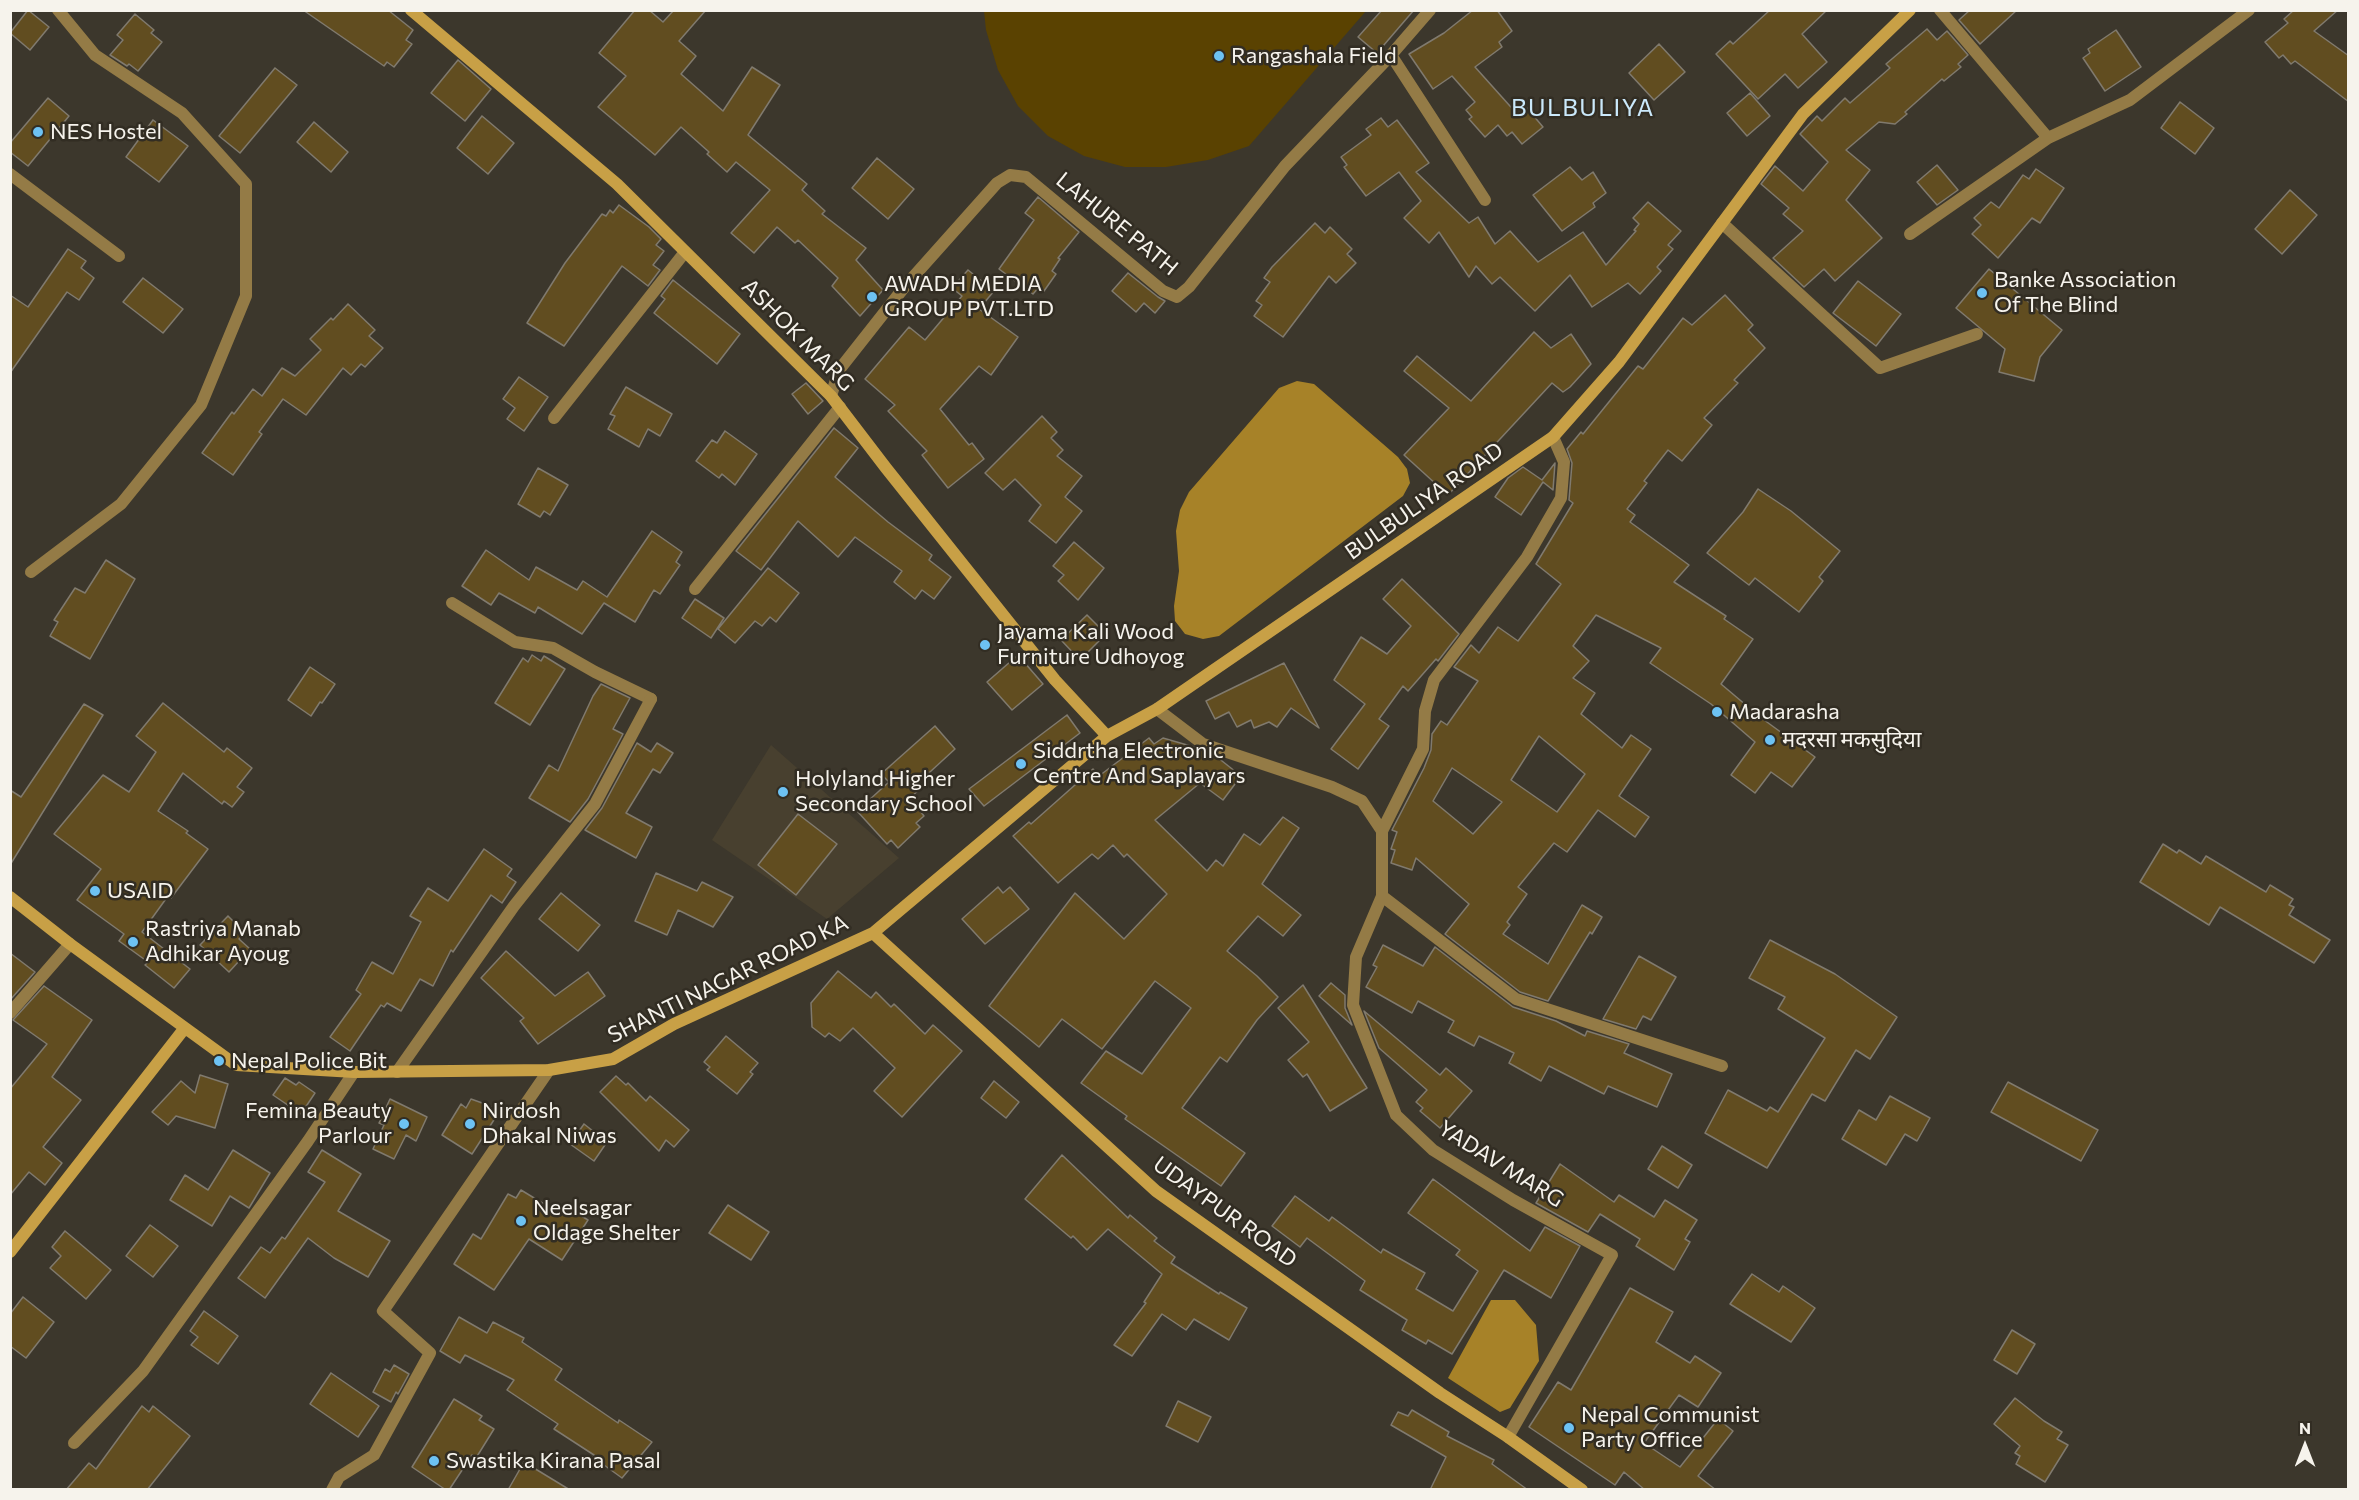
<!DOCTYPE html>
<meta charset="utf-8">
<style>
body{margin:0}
#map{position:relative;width:2359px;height:1500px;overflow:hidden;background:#3c372c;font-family:Commissioner,sans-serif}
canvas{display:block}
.frame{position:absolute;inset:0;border:12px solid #f6f3ec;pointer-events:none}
.north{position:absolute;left:2275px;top:1416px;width:60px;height:60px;-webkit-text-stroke:4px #322d23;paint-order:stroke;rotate:0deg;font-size:16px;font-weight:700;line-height:24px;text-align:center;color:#f6f3ec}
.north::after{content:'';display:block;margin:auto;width:21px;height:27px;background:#f6f3ec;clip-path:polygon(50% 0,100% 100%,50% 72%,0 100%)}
</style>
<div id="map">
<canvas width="2359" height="1500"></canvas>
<div class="frame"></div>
<div class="north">N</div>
</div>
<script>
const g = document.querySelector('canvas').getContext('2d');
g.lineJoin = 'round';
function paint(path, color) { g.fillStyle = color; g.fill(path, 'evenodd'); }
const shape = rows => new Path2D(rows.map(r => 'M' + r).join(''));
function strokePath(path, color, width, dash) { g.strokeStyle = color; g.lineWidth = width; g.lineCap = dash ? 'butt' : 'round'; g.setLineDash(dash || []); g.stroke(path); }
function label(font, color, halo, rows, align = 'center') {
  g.font = font + ' Commissioner,"Noto Sans Devanagari",sans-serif'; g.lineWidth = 5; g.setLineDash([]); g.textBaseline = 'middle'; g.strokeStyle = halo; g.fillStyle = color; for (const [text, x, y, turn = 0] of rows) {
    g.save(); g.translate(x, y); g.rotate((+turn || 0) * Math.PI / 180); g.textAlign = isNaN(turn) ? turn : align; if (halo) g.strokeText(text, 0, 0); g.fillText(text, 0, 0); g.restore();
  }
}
paint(shape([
 [771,745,899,858,827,919,712,840]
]), '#48402f');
paint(shape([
 [984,11,984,10,1366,11,1249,146,1208,160,1166,167,1125,167,1084,156,1048,136,1018,106,998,70,986,30]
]), '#5a4201');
paint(shape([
 [1297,381,1314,384,1398,457,1407,469,1410,483,1403,496,1219,636,1203,639,1185,634,1175,621,1174,606,1179,571,1176,531,1180,510,1189,492,1279,388],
 [1491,1300,1515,1300,1536,1325,1539,1361,1510,1408,1500,1412,1448,1378]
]), '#a78228');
const building = shape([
 [28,10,49,27,30,50,10,33,28,10],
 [303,10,388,10,413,30,406,40,412,44,394,67,387,62,384,66,303,10],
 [635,10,649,10,663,22,674,10,706,10,679,41,696,56,681,74,723,111,752,67,780,85,748,135,807,184,802,190,825,211,822,214,866,248,856,260,883,290,860,316,832,286,838,278,798,240,795,243,777,227,754,253,731,233,770,190,736,162,727,172,707,154,709,152,681,127,655,155,598,107,626,76,599,53,635,10],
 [1382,10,1414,10,1377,53,1358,37,1382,10],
 [1473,10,1497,10,1512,31,1499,42,1502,47,1475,67,1518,115,1527,108,1543,127,1522,144,1512,132,1507,136,1498,125,1485,137,1469,119,1472,117,1466,110,1475,102,1452,76,1433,89,1409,54,1444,33,1473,10],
 [1770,10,1827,10,1802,34,1827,62,1798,88,1785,74,1758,99,1716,54,1730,41,1733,44,1770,10],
 [1970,10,2017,10,1980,44,1959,20,1970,10],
 [2294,10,2338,10,2314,31,2349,56,2349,102,2295,61,2291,64,2283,55,2279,58,2265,42,2288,23,2284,19,2294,10],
 [135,14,154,30,151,33,162,42,138,71,129,64,127,66,110,55,123,40,117,35,135,14],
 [1927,29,1937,40,1947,31,1968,55,1958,64,1961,67,1944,81,1942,79,1905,112,1907,114,1895,124,1879,122,1846,150,1870,170,1846,200,1882,238,1835,281,1824,269,1804,287,1773,258,1803,231,1783,214,1789,208,1761,184,1775,166,1803,191,1828,162,1800,134,1817,116,1822,121,1845,98,1850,103,1890,68,1886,64,1927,29],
 [2116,30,2141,67,2105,91,2083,58,2090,53,2088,49,2116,30],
 [1659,44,1685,72,1654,100,1629,73,1659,44],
 [458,60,491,89,465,121,431,93,458,60],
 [275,68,297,85,240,153,219,136,275,68],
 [1750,93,1770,116,1747,136,1727,113,1750,93],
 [48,98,69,116,28,166,10,152,10,143,48,98],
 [2180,102,2214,128,2195,154,2161,128,2180,102],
 [482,116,514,143,488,174,457,148,482,116],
 [1381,118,1388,127,1397,120,1429,163,1416,172,1469,223,1478,217,1495,244,1510,231,1538,262,1583,232,1606,265,1636,231,1634,230,1639,224,1633,218,1648,202,1681,231,1668,245,1673,249,1657,267,1661,271,1640,294,1628,283,1592,307,1570,275,1535,311,1500,277,1492,284,1476,266,1469,277,1439,232,1429,243,1404,218,1421,201,1399,172,1366,196,1344,167,1347,165,1341,157,1371,135,1366,129,1381,118],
 [153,120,188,146,159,182,126,157,153,120],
 [314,122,348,152,331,172,297,142,314,122],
 [877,158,914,189,888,219,852,188,877,158],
 [1937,165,1958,190,1937,205,1917,182,1937,165],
 [1570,167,1582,180,1593,172,1606,193,1593,203,1595,207,1562,231,1533,195,1570,167],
 [2036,169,2064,188,2040,223,2032,218,1998,258,1972,234,1981,225,1974,218,1991,202,1999,208,2023,175,2029,179,2036,169],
 [2290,190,2317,215,2282,254,2255,229,2290,190],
 [1038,197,1079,232,1058,258,1060,259,1052,271,1056,274,1044,291,1039,287,1033,294,999,269,1034,220,1025,213,1038,197],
 [619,205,649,227,661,239,656,245,664,251,653,265,660,270,648,286,622,266,564,346,527,323,565,263,602,214,606,216,610,210,613,213,619,205],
 [1315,223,1325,233,1330,227,1352,249,1347,254,1356,263,1336,283,1329,276,1283,337,1254,316,1262,305,1256,301,1270,282,1264,278,1272,267,1315,223],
 [68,249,86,261,81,268,94,278,79,300,67,292,10,373,10,295,28,307,68,249],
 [1989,269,2062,330,2040,357,2034,381,1999,372,2005,349,1956,308,1989,269],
 [968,270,994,291,979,309,1018,337,991,375,979,366,940,409,969,445,972,443,984,459,948,488,922,455,927,451,888,411,895,405,865,379,909,327,925,340,962,296,952,288,968,270],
 [1128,273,1158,297,1165,301,1155,313,1144,303,1136,312,1112,291,1128,273],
 [143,278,183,309,163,333,123,302,143,278],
 [673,280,740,334,717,364,654,313,665,299,661,296,673,280],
 [1858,281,1901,314,1876,346,1833,313,1858,281],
 [1725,295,1753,325,1748,330,1765,348,1734,380,1738,383,1704,418,1712,425,1682,461,1668,450,1644,481,1647,483,1627,509,1635,515,1630,522,1689,565,1674,582,1726,616,1724,619,1753,639,1721,684,1760,717,1815,757,1792,787,1771,772,1755,793,1731,775,1755,742,1711,704,1650,663,1661,648,1596,615,1573,646,1589,661,1573,678,1595,693,1581,714,1622,748,1631,735,1651,749,1619,796,1649,817,1635,837,1598,810,1567,852,1554,843,1518,887,1527,894,1507,922,1510,925,1503,934,1548,964,1582,905,1602,917,1592,934,1590,932,1548,1001,1520,992,1445,934,1469,904,1416,858,1412,870,1391,863,1395,850,1391,849,1397,832,1392,830,1424,768,1431,750,1432,734,1441,721,1447,725,1478,681,1454,667,1471,645,1479,653,1498,627,1518,641,1561,584,1536,564,1573,503,1569,500,1572,463,1567,449,1581,432,1583,434,1638,366,1643,369,1683,318,1692,325,1725,295],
 [1539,736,1585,774,1557,812,1511,780,1539,736],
 [1452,768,1502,802,1473,834,1433,801,1452,768],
 [348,304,375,330,369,336,383,348,365,367,361,364,351,375,343,368,306,415,283,399,259,432,262,434,233,475,202,453,232,412,234,414,253,389,262,396,282,368,295,376,321,350,310,339,331,318,333,320,348,304],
 [1534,332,1551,348,1571,334,1591,364,1570,387,1563,392,1552,383,1448,495,1404,455,1449,408,1404,371,1417,356,1471,401,1534,332],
 [519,377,548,397,524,431,507,419,515,408,503,399,519,377],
 [806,383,823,401,808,414,792,394,806,383],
 [626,387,672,414,660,436,648,429,639,447,608,429,615,416,610,414,626,387],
 [1042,416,1057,432,1051,438,1063,450,1057,456,1082,476,1065,497,1082,511,1056,543,1029,521,1041,505,1015,479,1003,490,985,473,1042,416],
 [834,428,858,448,835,477,888,522,932,555,929,560,951,577,934,599,922,590,915,599,894,582,902,571,855,537,838,557,798,521,761,570,736,551,834,428],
 [725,431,757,454,735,485,722,474,719,478,696,461,712,440,717,443,725,431],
 [1555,463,1553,490,1543,482,1521,515,1495,497,1508,478,1523,467,1542,480,1555,463],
 [538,468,568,485,550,515,544,511,540,517,518,504,538,468],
 [1758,489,1791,511,1840,551,1819,577,1823,581,1799,612,1755,578,1749,585,1707,553,1743,512,1758,489],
 [652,531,682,552,676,562,680,565,660,594,654,590,635,622,604,603,582,634,538,607,535,613,499,593,491,605,462,586,486,550,529,580,536,567,577,590,583,581,607,597,652,531],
 [1074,542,1104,568,1078,600,1058,581,1064,575,1053,566,1074,542],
 [106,560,135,579,90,659,50,636,58,622,54,620,75,588,85,593,106,560],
 [768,568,799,593,776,622,770,617,762,626,755,621,735,643,718,629,768,568],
 [1402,579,1459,634,1438,661,1436,659,1408,691,1403,686,1379,719,1389,726,1358,769,1331,749,1365,704,1334,680,1361,637,1387,654,1411,626,1383,599,1402,579],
 [695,599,724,618,711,638,682,618,695,599],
 [1087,615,1106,634,1080,660,1061,640,1087,615],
 [532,655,541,661,544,656,565,669,530,725,495,703,523,658,528,662,532,655],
 [1018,655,1043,684,1012,710,987,682,1018,655],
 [1284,663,1319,728,1291,708,1277,727,1269,722,1254,728,1251,720,1237,727,1229,712,1215,719,1206,701,1284,663],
 [310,667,335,684,322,703,320,702,311,716,288,700,310,667],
 [601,684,630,698,613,729,623,734,588,799,570,822,529,798,549,765,558,771,593,696,601,684],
 [163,703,224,752,227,748,252,768,237,787,244,792,232,807,224,801,222,804,183,773,158,811,188,831,186,833,208,849,171,898,168,896,142,932,190,969,174,988,145,965,148,962,119,941,124,934,77,900,101,869,54,834,103,775,129,792,156,752,136,736,163,703],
 [84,704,103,715,10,865,10,790,21,797,84,704],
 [1067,715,1080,733,984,806,969,789,1067,715],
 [935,726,955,749,918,783,922,787,910,798,924,816,916,823,920,827,898,848,891,840,887,844,857,811,889,782,881,774,935,726],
 [1149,738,1154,744,1163,738,1194,747,1217,757,1241,776,1223,800,1200,783,1155,820,1207,871,1216,860,1223,866,1244,834,1260,845,1283,817,1299,828,1262,884,1301,915,1283,936,1258,916,1227,951,1257,976,1278,997,1257,1020,1227,1062,1220,1057,1182,1108,1245,1153,1221,1186,1125,1119,1127,1116,1081,1083,1106,1051,1142,1074,1191,1008,1155,981,1102,1049,1062,1019,1039,1047,989,1006,1075,893,1124,939,1167,894,1127,854,1124,857,1113,845,1098,859,1092,854,1058,883,1013,836,1029,822,1031,824,1093,769,1099,776,1149,738],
 [637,743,651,752,657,743,673,753,660,773,653,769,626,813,652,827,636,858,585,830,602,808,637,743],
 [798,814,837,844,796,895,758,865,798,814],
 [2163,844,2177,853,2179,850,2201,864,2206,856,2266,892,2270,885,2293,899,2289,905,2294,907,2289,915,2330,940,2314,963,2220,907,2209,925,2140,882,2163,844],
 [484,849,512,869,507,876,516,882,502,903,491,895,453,952,451,950,433,986,420,979,401,1011,387,1003,384,1007,381,1005,350,1051,330,1037,361,994,356,990,372,962,393,974,421,922,410,916,428,888,448,901,484,849],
 [656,873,697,891,702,882,733,897,713,927,678,910,667,935,635,921,656,873],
 [998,887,1003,893,1010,887,1029,909,985,944,962,919,998,887],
 [561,893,600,925,578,951,539,919,561,893],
 [228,916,244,932,239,939,250,949,229,972,200,945,228,916],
 [1770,940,1835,974,1897,1017,1870,1059,1856,1050,1825,1101,1812,1094,1767,1168,1705,1133,1728,1090,1767,1111,1770,1107,1778,1112,1825,1038,1778,1009,1785,997,1749,978,1770,940],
 [1383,945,1423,966,1435,947,1513,1007,1556,1021,1585,1036,1587,1031,1629,1044,1624,1053,1672,1074,1657,1107,1608,1086,1604,1094,1549,1066,1541,1081,1509,1063,1514,1053,1479,1036,1474,1046,1448,1032,1454,1021,1418,1001,1412,1013,1366,987,1377,967,1373,965,1383,945],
 [506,951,555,996,588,972,605,996,538,1044,520,1021,524,1018,481,978,506,951],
 [10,953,35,972,10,1000,10,953],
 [1639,956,1676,977,1651,1020,1643,1016,1636,1029,1603,1019,1639,956],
 [838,971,871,998,876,992,891,1007,894,1004,925,1034,933,1025,962,1051,902,1117,874,1091,895,1068,853,1028,840,1041,829,1033,825,1037,812,1027,811,1003,838,971],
 [1331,983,1345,995,1345,1008,1352,1025,1319,996,1331,983],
 [1303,985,1367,1088,1330,1111,1307,1074,1303,1077,1288,1060,1309,1042,1278,1008,1303,985],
 [44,986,92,1020,52,1077,81,1100,43,1147,62,1163,45,1185,29,1172,10,1195,10,1089,47,1044,13,1020,44,986],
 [1364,1011,1440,1075,1446,1068,1472,1091,1440,1128,1420,1111,1423,1108,1416,1102,1427,1090,1379,1048,1364,1011],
 [726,1036,758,1063,750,1072,753,1074,737,1094,707,1070,710,1067,704,1062,726,1036],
 [200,1075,228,1084,215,1128,176,1116,168,1125,152,1112,181,1081,195,1093,200,1075],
 [616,1076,626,1085,628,1083,646,1101,650,1096,689,1130,674,1147,666,1140,659,1151,600,1092,616,1076],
 [285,1078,296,1085,299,1082,315,1093,301,1114,273,1095,285,1078],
 [994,1081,1019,1102,1006,1118,981,1098,994,1081],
 [2008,1082,2098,1130,2081,1161,1991,1112,2008,1082],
 [1890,1096,1930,1118,1917,1141,1905,1134,1886,1165,1842,1139,1859,1110,1876,1120,1890,1096],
 [390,1099,427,1117,416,1141,406,1135,394,1159,373,1149,384,1125,379,1123,390,1099],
 [471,1099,485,1104,499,1112,472,1154,442,1135,461,1104,466,1108,471,1099],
 [584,1124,607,1142,594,1161,570,1144,584,1124],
 [1662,1146,1692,1165,1678,1188,1648,1169,1662,1146],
 [233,1150,270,1173,249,1208,230,1196,212,1226,170,1200,185,1175,208,1190,233,1150],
 [322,1150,361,1174,338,1211,390,1241,368,1277,334,1258,308,1238,265,1298,238,1278,261,1247,270,1253,282,1237,285,1239,325,1182,308,1172,322,1150],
 [1062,1155,1128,1218,1130,1215,1157,1238,1154,1241,1175,1257,1171,1263,1219,1294,1220,1292,1247,1308,1229,1340,1194,1319,1186,1330,1162,1314,1132,1356,1114,1345,1146,1303,1144,1302,1162,1274,1108,1229,1087,1250,1073,1236,1071,1238,1025,1199,1062,1155],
 [1560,1164,1614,1202,1619,1195,1654,1217,1665,1200,1697,1220,1685,1239,1690,1242,1674,1270,1636,1246,1640,1239,1600,1214,1588,1232,1536,1203,1560,1164],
 [1433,1179,1530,1251,1545,1227,1580,1246,1551,1298,1504,1270,1452,1354,1428,1340,1426,1344,1402,1330,1407,1320,1360,1290,1365,1281,1307,1238,1300,1247,1272,1226,1295,1196,1329,1221,1332,1217,1381,1253,1383,1249,1425,1273,1416,1289,1453,1311,1478,1271,1456,1255,1460,1250,1408,1213,1433,1179],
 [521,1190,562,1215,567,1207,588,1220,562,1260,529,1239,494,1290,454,1264,473,1234,481,1239,508,1194,516,1198,521,1190],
 [728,1205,769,1232,751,1260,709,1233,728,1205],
 [150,1225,178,1246,153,1277,126,1256,150,1225],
 [65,1231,111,1270,86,1299,50,1268,61,1256,52,1247,65,1231],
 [1752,1274,1779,1292,1783,1286,1815,1308,1791,1342,1730,1304,1752,1274],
 [1630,1288,1673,1312,1656,1342,1690,1363,1695,1356,1721,1373,1698,1407,1679,1395,1644,1443,1680,1467,1718,1419,1733,1431,1698,1476,1716,1490,1645,1490,1624,1472,1615,1485,1529,1427,1558,1382,1571,1390,1630,1288],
 [23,1297,54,1322,26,1358,10,1346,10,1314,23,1297],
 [204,1311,238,1336,218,1364,191,1345,198,1337,190,1331,204,1311],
 [459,1317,487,1333,493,1322,524,1338,522,1342,562,1369,555,1380,618,1423,619,1420,652,1442,622,1478,593,1457,594,1455,554,1429,558,1424,507,1390,514,1380,465,1355,460,1363,440,1351,459,1317],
 [2012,1330,2035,1344,2017,1374,1994,1360,2012,1330],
 [394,1365,409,1374,398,1394,396,1392,391,1402,373,1392,385,1369,390,1372,394,1365],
 [331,1373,379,1406,358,1437,310,1404,331,1373],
 [2015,1398,2044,1421,2062,1432,2057,1439,2068,1445,2045,1482,2016,1464,2020,1456,2015,1453,2020,1446,1994,1424,2015,1398],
 [454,1399,482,1416,479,1420,494,1429,476,1458,472,1455,449,1490,446,1490,412,1467,454,1399],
 [1178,1401,1211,1417,1198,1442,1166,1426,1178,1401],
 [142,1406,149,1412,153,1406,190,1436,147,1490,66,1490,89,1463,96,1469,142,1406],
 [1412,1410,1449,1432,1447,1436,1494,1460,1492,1464,1528,1490,1430,1490,1446,1457,1391,1425,1398,1412,1408,1416,1412,1410],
 [524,1462,570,1490,508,1490,524,1462]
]);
paint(building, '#614d20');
strokePath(building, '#807a6e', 1.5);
strokePath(shape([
 [10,174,119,256],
 [554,418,685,252],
 [695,589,840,407],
 [452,603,515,642,553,648,595,672,651,699]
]), '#947b46', 12);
strokePath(shape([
 [1391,55,1485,200],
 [2048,138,2130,100,2249,10],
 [1722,223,1880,368,1977,334],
 [1910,234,2048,138,1940,10],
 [831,396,839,370,906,285,997,183,1010,175,1026,177,1163,291,1177,297,1189,287,1285,166,1391,55,1430,10],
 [31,572,121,504,201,405,246,296,246,184,182,113,95,55,58,10],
 [1157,709,1203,744,1332,787,1362,801,1382,831,1382,896,1356,957,1353,1005,1396,1115,1433,1150,1513,1200,1612,1255,1508,1437],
 [1382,831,1423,749,1425,711,1434,680,1527,557,1561,498,1564,462,1553,437],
 [1382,896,1516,999,1722,1066],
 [10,1013,70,944],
 [397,1072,514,906,595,804,651,699],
 [74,1443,143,1371,308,1141,354,1072],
 [332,1490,339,1477,374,1455,430,1353,383,1311,549,1070]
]), '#947b46', 12);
strokePath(shape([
 [411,10,617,184,831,396,886,468,1055,680,1107,736],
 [10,897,70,944,236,1065,354,1072,549,1070,613,1059,674,1024,873,933,1107,736,1157,709,1553,437,1619,362,1803,114,1910,10],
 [873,933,1156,1191,1440,1393,1508,1437,1582,1490],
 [10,1252,184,1029]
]), '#c8a046', 12);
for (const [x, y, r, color] of [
 [1219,56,6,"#6dc2f3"],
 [38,132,6,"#6dc2f3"],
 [1982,293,6,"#6dc2f3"],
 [872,297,6,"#6dc2f3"],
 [985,645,6,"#6dc2f3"],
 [1717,712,6,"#6dc2f3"],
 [1770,740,6,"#6dc2f3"],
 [1021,764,6,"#6dc2f3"],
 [783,792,6,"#6dc2f3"],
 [95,891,6,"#6dc2f3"],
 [133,942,6,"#6dc2f3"],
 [219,1061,6,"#6dc2f3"],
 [404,1124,6,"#6dc2f3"],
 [470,1124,6,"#6dc2f3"],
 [521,1221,6,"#6dc2f3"],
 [1569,1428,6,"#6dc2f3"],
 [434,1461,6,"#6dc2f3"]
]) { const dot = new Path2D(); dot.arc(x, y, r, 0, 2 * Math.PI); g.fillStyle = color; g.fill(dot); strokePath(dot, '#322d23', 2); }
label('22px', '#f6f3ec', '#322d23', [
 ["Rangashala Field",1231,56],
 ["NES Hostel",50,132],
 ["Banke Association",1994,280],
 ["Of The Blind",1994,305],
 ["AWADH MEDIA",884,284],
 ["GROUP PVT.LTD",884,309],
 ["Jayama Kali Wood",997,632],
 ["Furniture Udhoyog",997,657],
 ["Madarasha",1729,712],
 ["मदरसा मकसुदिया",1782,740],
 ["Siddrtha Electronic",1033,751],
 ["Centre And Saplayars",1033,776],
 ["Holyland Higher",795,779],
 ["Secondary School",795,804],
 ["USAID",107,891],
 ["Rastriya Manab",145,929],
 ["Adhikar Ayoug",145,954],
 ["Nepal Police Bit",231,1061],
 ["Femina Beauty",392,1111,"right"],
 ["Parlour",392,1136,"right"],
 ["Nirdosh",482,1111],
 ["Dhakal Niwas",482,1136],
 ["Neelsagar",533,1208],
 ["Oldage Shelter",533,1233],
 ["Nepal Communist",1581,1415],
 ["Party Office",1581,1440],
 ["Swastika Kirana Pasal",446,1461]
], 'left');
label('22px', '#f6f3ec', '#322d23', [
 ["LAHURE PATH",1117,224,39],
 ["ASHOK MARG",798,335,45],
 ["BULBULIYA ROAD",1424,501,-35],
 ["SHANTI NAGAR ROAD KA",728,979,-26],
 ["YADAV MARG",1501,1164,32],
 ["UDAYPUR ROAD",1225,1212,36]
]);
g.letterSpacing = '1.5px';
label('24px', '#cbe9fb', '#322d23', [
 ["BULBULIYA",1583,108]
]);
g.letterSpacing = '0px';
</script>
